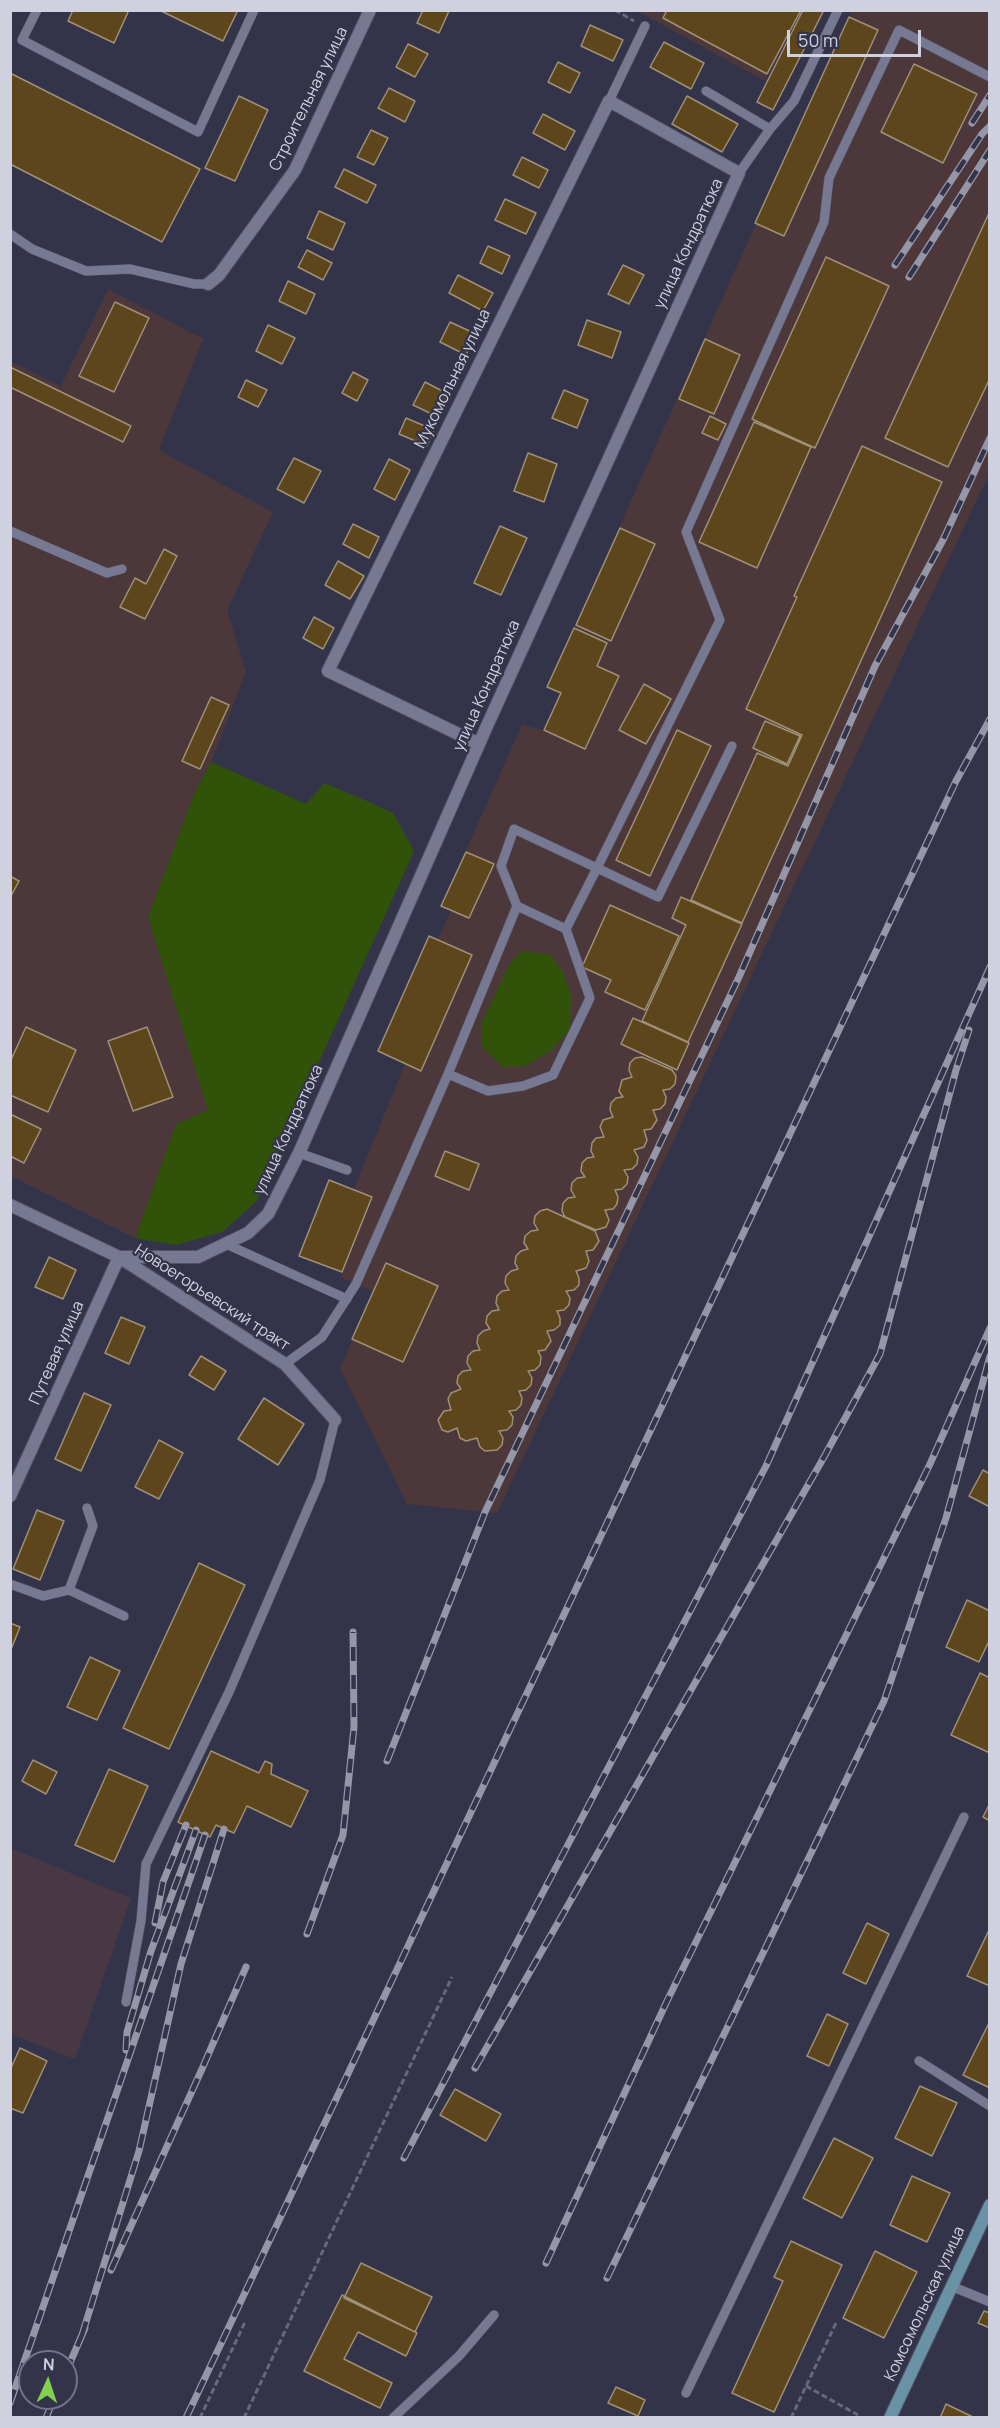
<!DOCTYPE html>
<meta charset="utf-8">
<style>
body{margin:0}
#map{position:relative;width:1000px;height:2428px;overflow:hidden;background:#33344a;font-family:Manrope,sans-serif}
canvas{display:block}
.frame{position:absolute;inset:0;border:12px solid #d0d1df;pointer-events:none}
.north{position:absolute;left:18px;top:2350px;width:60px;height:60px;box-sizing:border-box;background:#33344a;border:2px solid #727386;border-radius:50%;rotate:3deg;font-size:16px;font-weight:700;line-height:24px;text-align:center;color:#d0d1df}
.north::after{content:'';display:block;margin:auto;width:21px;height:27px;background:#81d050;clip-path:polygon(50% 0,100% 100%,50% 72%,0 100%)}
.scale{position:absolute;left:787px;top:30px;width:134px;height:27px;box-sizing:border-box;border:3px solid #d0d1df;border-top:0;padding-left:8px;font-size:18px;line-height:21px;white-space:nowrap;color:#d0d1df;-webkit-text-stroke:4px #33344a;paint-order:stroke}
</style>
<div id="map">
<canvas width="1000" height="2428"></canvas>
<div class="frame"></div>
<div class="north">N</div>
<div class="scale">50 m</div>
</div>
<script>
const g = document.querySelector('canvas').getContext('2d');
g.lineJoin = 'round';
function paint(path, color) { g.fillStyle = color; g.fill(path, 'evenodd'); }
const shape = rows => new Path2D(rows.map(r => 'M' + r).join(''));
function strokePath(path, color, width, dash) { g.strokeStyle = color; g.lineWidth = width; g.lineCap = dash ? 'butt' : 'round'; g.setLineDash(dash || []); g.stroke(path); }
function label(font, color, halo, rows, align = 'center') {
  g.font = font + ' Manrope,sans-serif'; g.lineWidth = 4.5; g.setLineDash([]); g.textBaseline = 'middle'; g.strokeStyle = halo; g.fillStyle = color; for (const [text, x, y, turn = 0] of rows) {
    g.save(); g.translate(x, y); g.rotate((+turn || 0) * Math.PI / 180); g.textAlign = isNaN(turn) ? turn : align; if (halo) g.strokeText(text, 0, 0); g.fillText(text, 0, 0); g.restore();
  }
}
paint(shape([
 [637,11,801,11,765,81],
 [852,11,989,11,989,474,497,1513,407,1504,340,1369,373,1291,340,1277,372,1197,354,1189,405,1064,378,1051,429,936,438,939,451,910,441,906,522,725,544,730,561,694,547,687],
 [108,289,203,339,159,450,273,512,227,610,246,672,211,762,195,792,148,917,209,1111,176,1124,135,1238,11,1176,10,361,61,386]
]), '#4c383b');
paint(shape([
 [10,1848,131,1898,75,2059,11,2034]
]), '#483844');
paint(shape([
 [211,762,306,804,324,783,374,804,393,813,414,851,256,1202,222,1232,175,1245,135,1238,176,1124,208,1110,148,917,195,792],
 [522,951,550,955,562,970,571,995,570,1029,552,1050,525,1066,502,1067,481,1045,481,1024,509,965]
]), '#315309');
const building = shape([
 [73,10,129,10,114,43,68,21,73,10],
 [159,10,238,10,223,41,159,10],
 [423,10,449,11,439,33,417,23,423,10],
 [667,10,801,10,767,74,663,18,667,10],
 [803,10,824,10,773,110,757,102,803,10],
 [849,17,878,30,784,236,755,223,849,17],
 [590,25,623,40,613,61,581,46,590,25],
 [664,42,704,63,691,89,650,67,664,42],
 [408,44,428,54,415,77,396,67,408,44],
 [558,62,580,73,570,93,548,82,558,62],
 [914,64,977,94,943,163,881,132,914,64],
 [10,73,200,169,162,242,10,164,10,73],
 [389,88,415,101,405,122,378,108,389,88],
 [239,96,268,110,235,181,205,168,239,96],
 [687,96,738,124,722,152,672,124,687,96],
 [543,114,575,131,565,150,533,133,543,114],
 [371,130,388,138,374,165,357,157,371,130],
 [522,157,548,170,539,188,513,175,522,157],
 [344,169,376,185,367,203,335,187,344,169],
 [505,199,536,213,526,234,495,220,505,199],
 [319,211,345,223,333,250,307,238,319,211],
 [990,211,990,378,948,467,885,438,990,211],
 [488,246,510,256,502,274,480,263,488,246],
 [307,250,332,263,323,280,298,267,307,250],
 [826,257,889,286,815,448,752,419,826,257],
 [623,265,644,275,629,304,608,294,623,265],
 [458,275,493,293,483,311,449,293,458,275],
 [288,281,315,294,306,314,279,301,288,281],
 [115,302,149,318,114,392,79,376,115,302],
 [587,320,621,332,612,358,578,345,587,320],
 [450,322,476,334,466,355,440,342,450,322],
 [268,325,295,338,282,364,256,351,268,325],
 [705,339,740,355,714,414,679,399,705,339],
 [10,367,131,426,123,442,10,387,10,367],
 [353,372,368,380,357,401,342,393,353,372],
 [246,380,267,390,258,407,238,397,246,380],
 [425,382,448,394,436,416,413,405,425,382],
 [564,390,588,400,577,428,552,418,564,390],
 [710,416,726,424,718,440,702,433,710,416],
 [406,418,434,430,427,446,399,434,406,418],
 [754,422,811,447,757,568,699,542,754,422],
 [862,446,942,482,742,923,691,900,757,753,788,766,802,735,746,709,797,597,794,596,862,446],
 [528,453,557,464,544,502,514,491,528,453],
 [294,458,321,471,304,503,277,489,294,458],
 [389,459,410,470,395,500,374,489,389,459],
 [353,524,379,537,369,558,343,544,353,524],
 [500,526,527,538,501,595,474,583,500,526],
 [620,528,655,544,611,641,576,625,620,528],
 [164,549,177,556,145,619,120,607,135,578,146,584,164,549],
 [338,561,364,576,350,599,325,585,338,561],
 [314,617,334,628,323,649,303,638,314,617],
 [574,628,607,643,597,666,619,676,585,749,544,730,561,693,547,687,574,628],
 [644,684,671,699,646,744,619,730,644,684],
 [211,697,229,705,200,769,182,761,211,697],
 [765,721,800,736,787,764,753,748,765,721],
 [677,730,711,746,650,876,616,860,677,730],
 [466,852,494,864,469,918,441,906,466,852],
 [10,876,19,881,10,898,10,876],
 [681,897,742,924,688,1042,642,1021,686,925,672,918,681,897],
 [610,905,679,936,645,1010,605,992,611,980,582,967,610,905],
 [429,936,472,955,421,1071,378,1051,429,936],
 [633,1018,689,1043,677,1070,621,1044,633,1018],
 [26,1027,76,1050,48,1112,10,1095,10,1062,26,1027],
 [147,1027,173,1097,133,1111,108,1041,147,1027],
 [642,1057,672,1070,676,1076,675,1084,670,1089,663,1090,666,1097,665,1104,660,1109,653,1110,657,1120,651,1129,644,1130,647,1140,644,1147,634,1150,638,1157,637,1164,632,1169,624,1170,628,1177,627,1184,622,1189,615,1190,618,1197,617,1204,613,1209,605,1210,609,1220,606,1227,596,1230,565,1217,562,1211,563,1203,568,1198,575,1197,571,1190,572,1183,577,1178,585,1177,581,1171,582,1163,587,1158,594,1157,591,1151,592,1143,596,1138,604,1137,600,1127,603,1120,613,1117,610,1110,611,1103,616,1098,623,1097,619,1091,622,1080,632,1077,629,1070,630,1063,635,1058,642,1057],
 [10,1114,41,1129,24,1163,10,1156,10,1114],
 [445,1151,479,1164,469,1190,435,1176,445,1151],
 [329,1180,372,1197,342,1272,299,1256,329,1180],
 [547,1209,595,1231,599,1241,593,1250,586,1251,589,1261,586,1268,576,1271,579,1278,579,1285,574,1290,566,1291,570,1298,569,1305,564,1310,557,1311,560,1318,560,1325,554,1330,547,1331,551,1341,545,1350,538,1351,541,1357,540,1365,535,1370,528,1371,532,1378,531,1385,526,1390,519,1391,522,1398,521,1405,516,1410,509,1411,513,1417,512,1425,507,1430,499,1431,503,1438,502,1445,497,1450,485,1451,480,1447,477,1438,466,1441,460,1438,457,1428,448,1432,442,1430,438,1420,444,1411,451,1410,448,1399,451,1393,461,1389,457,1383,458,1376,463,1371,471,1370,467,1363,468,1356,473,1351,480,1350,477,1343,478,1336,483,1331,490,1329,486,1323,487,1316,492,1311,499,1310,496,1303,497,1296,502,1291,509,1290,505,1283,506,1276,511,1271,518,1269,515,1263,516,1256,521,1251,528,1249,524,1243,525,1236,531,1231,538,1230,534,1223,535,1216,540,1211,547,1209],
 [49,1257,76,1270,63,1299,35,1287,49,1257],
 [386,1263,438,1286,403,1362,352,1339,386,1263],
 [121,1317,145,1327,129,1364,105,1353,121,1317],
 [201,1356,226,1371,214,1390,189,1375,201,1356],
 [84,1393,111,1405,81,1471,55,1459,84,1393],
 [264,1398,304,1424,278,1465,238,1439,264,1398],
 [159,1440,183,1453,159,1499,135,1487,159,1440],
 [983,1470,990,1474,990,1507,969,1496,983,1470],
 [37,1510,64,1521,40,1580,13,1569,37,1510],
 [199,1563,245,1585,169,1749,123,1728,199,1563],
 [967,1600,990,1611,990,1639,979,1662,946,1647,967,1600],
 [10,1623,20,1627,10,1652,10,1623],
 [90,1657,120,1671,97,1720,67,1707,90,1657],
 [980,1673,990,1678,990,1753,951,1735,980,1673],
 [211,1751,259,1773,265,1761,272,1764,271,1774,308,1791,291,1827,247,1806,234,1833,216,1825,210,1837,178,1822,211,1751],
 [33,1760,57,1772,46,1794,22,1781,33,1760],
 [109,1769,148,1786,114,1862,75,1845,109,1769],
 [990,1803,990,1821,983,1817,990,1803],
 [867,1923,889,1934,866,1984,843,1973,867,1923],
 [990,1928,990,1986,967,1976,990,1928],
 [827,2014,848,2024,829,2066,807,2056,827,2014],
 [990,2021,990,2088,963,2075,990,2021],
 [20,2048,47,2061,23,2113,10,2108,10,2070,20,2048],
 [920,2086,957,2103,932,2156,895,2138,920,2086],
 [455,2089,501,2114,486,2141,440,2115,455,2089],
 [834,2138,873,2158,842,2218,803,2198,834,2138],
 [912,2176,950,2193,927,2242,890,2225,912,2176],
 [791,2241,842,2265,774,2412,732,2393,783,2281,774,2277,791,2241],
 [875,2251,917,2272,884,2338,843,2318,875,2251],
 [361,2263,432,2297,415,2332,344,2298,361,2263],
 [342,2295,417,2333,406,2356,358,2332,344,2359,392,2383,380,2408,304,2371,342,2295],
 [984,2311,990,2313,990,2328,978,2323,984,2311],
 [616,2387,645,2400,638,2416,608,2403,616,2387],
 [946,2404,975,2418,940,2418,946,2404]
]);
paint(building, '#5e461c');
strokePath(building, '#9f9078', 1.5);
const service = shape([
 [37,10,22,40,198,132,254,10],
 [706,91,770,129],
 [609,101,645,26],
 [739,173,770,129,794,101,838,10],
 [10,234,32,249,86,271,130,269,194,284,208,284],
 [10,531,107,573,122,569],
 [517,906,501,866,514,829,597,868,720,620,686,532,824,222,829,178,899,30,990,77],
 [566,929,597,868,658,897,732,746],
 [299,1153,347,1170],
 [226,1244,347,1299],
 [285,1364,322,1337,356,1284,448,1074,517,906,566,929,590,998,553,1075,523,1086,488,1091,448,1074],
 [10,1584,43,1596,69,1590,124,1616],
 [69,1590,93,1526,87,1508],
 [126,2002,141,1921,146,1864,229,1692,320,1480,335,1420],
 [919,2061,990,2106],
 [951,2286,990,2302],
 [686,2393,964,1817],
 [393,2418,459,2356,494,2315]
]);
const minor = shape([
 [208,284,219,275,295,170,370,10],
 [10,1205,119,1257,198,1257,248,1233,268,1214,299,1153,479,744,486,728,739,173,609,101,328,671,479,744],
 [10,1496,119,1257,285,1364,335,1420]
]);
const secondary = shape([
 [890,2418,990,2205]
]);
strokePath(service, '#515264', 10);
strokePath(minor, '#515264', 14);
strokePath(secondary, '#515264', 14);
strokePath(shape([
 [615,10,634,21],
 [806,2386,858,2415],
 [200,2418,246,2320],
 [244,2418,452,1977],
 [791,2418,836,2323]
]), '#67687c', 3, [6, 3]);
strokePath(service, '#777992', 9);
strokePath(minor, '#777992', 12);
strokePath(secondary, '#6a92a7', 12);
const rail = shape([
 [972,123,990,95],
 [895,265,982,134,990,126],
 [909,277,990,150],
 [387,1761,485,1512,739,977,875,666,943,540,990,438],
 [155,1923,163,1882,186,1825],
 [307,1934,343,1835,354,1727,353,1632],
 [126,2050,127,2032,151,1951,196,1830],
 [475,2068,824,1457,880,1354,956,1070,969,1030],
 [404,2158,766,1466,990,967],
 [546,2263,667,2001,930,1464,990,1328],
 [111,2270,202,2069,246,1967],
 [607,2278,884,1701,946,1518,990,1356],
 [82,2335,139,2151,181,1964,224,1829],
 [66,2372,85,2328],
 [10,2403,205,1835],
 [46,2418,54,2398],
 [186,2418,956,781,990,719]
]);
strokePath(rail, '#9596a7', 7);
strokePath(rail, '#33344a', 4.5, [14]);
label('16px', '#d0d1df', '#33344a', [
 ["Строительная улица",309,99,-64],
 ["улица Кондратюка",689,244,-65],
 ["Мукомольная улица",453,379,-64],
 ["улица Кондратюка",487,686,-66],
 ["улица Кондратюка",289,1130,-65],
 ["Новоегорьевский тракт",212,1298,33],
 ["Путевая улица",57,1353,-66],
 ["Комсомольская улица",925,2304,-65]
]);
</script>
